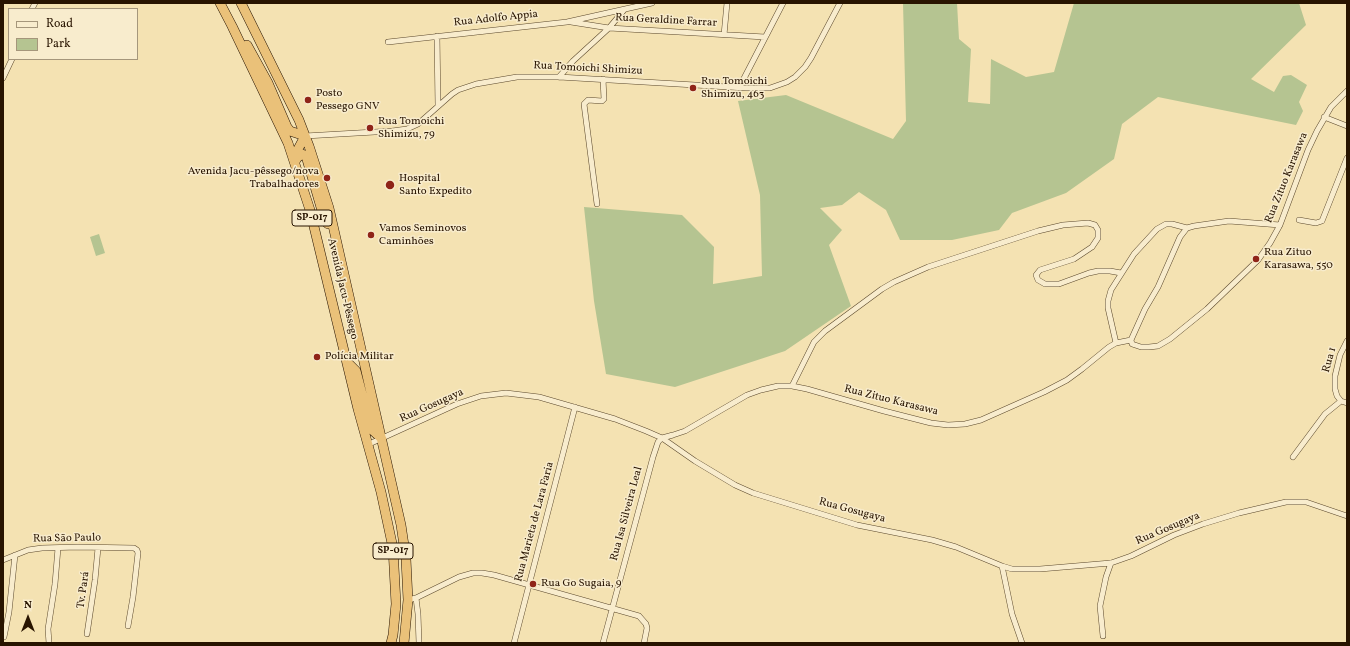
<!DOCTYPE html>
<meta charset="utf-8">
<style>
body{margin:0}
#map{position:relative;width:1350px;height:646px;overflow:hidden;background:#f4e2b2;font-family:Vollkorn,serif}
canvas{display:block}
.frame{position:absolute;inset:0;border:4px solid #281400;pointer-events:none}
.legend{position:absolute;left:8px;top:8px;width:130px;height:52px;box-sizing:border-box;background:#f8eccd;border:1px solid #a5967b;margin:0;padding:5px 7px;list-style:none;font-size:12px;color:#281400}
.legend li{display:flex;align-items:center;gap:8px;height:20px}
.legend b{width:20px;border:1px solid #a5967b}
.north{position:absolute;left:8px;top:598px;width:40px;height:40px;-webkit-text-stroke:3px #f8eccd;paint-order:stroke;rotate:0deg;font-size:11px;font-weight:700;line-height:16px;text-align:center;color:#281400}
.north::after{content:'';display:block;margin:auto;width:14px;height:18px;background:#281400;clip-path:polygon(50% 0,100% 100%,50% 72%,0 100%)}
</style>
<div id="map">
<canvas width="1350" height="646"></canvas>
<div class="frame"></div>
<ul class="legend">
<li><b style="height:5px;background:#f8eccd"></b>Road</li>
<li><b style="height:11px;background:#b5c491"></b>Park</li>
</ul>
<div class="north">N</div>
</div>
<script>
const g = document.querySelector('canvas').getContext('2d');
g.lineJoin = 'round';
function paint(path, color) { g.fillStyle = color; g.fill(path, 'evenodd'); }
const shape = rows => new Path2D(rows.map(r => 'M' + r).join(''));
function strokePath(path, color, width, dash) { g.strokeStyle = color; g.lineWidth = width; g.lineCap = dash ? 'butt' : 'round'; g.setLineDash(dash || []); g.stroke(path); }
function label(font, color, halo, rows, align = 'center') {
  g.font = font + ' Vollkorn,serif'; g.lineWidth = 3; g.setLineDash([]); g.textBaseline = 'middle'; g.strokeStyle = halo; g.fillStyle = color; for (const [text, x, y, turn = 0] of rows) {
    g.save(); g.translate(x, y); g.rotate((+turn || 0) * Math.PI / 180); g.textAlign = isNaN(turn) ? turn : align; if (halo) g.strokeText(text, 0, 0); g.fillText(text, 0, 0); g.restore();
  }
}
paint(shape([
 [903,3,957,3,959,39,971,49,968,102,990,104,991,59,1026,77,1054,72,1074,3,1299,3,1306,25,1251,79,1274,92,1283,76,1291,75,1307,85,1299,102,1303,111,1296,125,1158,97,1122,124,1114,159,1066,193,1012,213,999,230,952,240,900,240,886,210,859,192,842,205,820,208,842,230,829,245,851,306,785,351,675,387,606,374,594,301,584,207,682,215,714,247,713,284,762,276,760,195,738,101,786,95,893,139,906,121],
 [99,234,105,253,96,256,90,237]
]), '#b5c491');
const minor = shape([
 [32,9,35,3],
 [571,22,609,28,765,37],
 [724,35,727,3],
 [437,36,438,106],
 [388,42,567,22,652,3],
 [559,77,573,61,609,28,624,10],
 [3,78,12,59],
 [739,88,783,3],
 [1324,117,1347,126],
 [305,136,392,131,407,129,418,124,452,94,458,90,476,84,517,77,559,77,746,88,770,88,787,82,795,77,805,67,811,58,840,3],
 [597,204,584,104,588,100,602,101,604,99,603,79],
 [1299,220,1316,223,1322,221,1347,158],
 [1280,225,1229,221,1194,226,1187,228,1180,237,1158,287,1145,309,1131,340,1132,344,1141,347,1149,347,1158,346,1170,339,1207,309,1258,260,1270,243,1280,225,1308,150,1317,131,1331,107,1347,91],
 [1347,341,1340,355,1335,376,1335,389,1337,396,1341,401,1347,403],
 [1116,343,1108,308,1108,301,1111,290,1134,254,1157,229,1166,224,1172,224,1187,228],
 [792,386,814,342,825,331,882,289,894,282,928,267,1038,231,1063,225,1088,223,1095,225,1098,230,1098,238,1092,247,1074,259,1040,270,1036,275,1038,280,1045,284,1059,284,1089,273,1098,271,1110,271,1121,273],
 [367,445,457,404,481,396,506,393,539,397,615,419,646,431,662,438,695,461,735,485,753,493,857,525,932,540,956,547,1002,566,1012,569,1040,569,1111,563,1131,556,1174,535,1203,524,1239,513,1286,502,1306,502,1347,516],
 [1293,457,1325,414,1341,401],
 [3,560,28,550,42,548,78,547,134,548,137,550,138,553,133,597,128,626],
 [1002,566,1012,614,1022,643],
 [416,598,418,614,419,643],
 [408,600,416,598,459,577,473,573,482,573,494,575,639,616,646,624,647,628,644,643],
 [87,634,95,580,98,548],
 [1103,636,1100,606,1106,577,1111,563],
 [4,637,9,612,15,555],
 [49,643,48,629,55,584,58,548],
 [514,643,575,407],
 [603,643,653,457,658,442,662,438,673,435,685,431,747,395,761,390,778,386,792,386,807,389,884,411,931,423,948,425,965,424,981,420,1044,392,1067,380,1082,369,1109,347,1116,343,1131,340]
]);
const trunk = shape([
 [220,3,232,26,288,143,310,210,358,409,381,492,393,548,396,604,393,635,391,643],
 [241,3,299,120,309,146,329,208,401,525,406,559,408,600,404,643],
 [247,45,268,83,287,127,290,131,305,136],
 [297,158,302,154,306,156,325,221,328,224],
 [296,160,297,151,305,136],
 [347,362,356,371,371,429,382,439]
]);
strokePath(minor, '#5b482c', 6);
strokePath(trunk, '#281400', 10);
strokePath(minor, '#f8eccd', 5);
strokePath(trunk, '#eac179', 9);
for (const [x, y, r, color] of [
 [693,88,4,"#8f2418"],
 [308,100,4,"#8f2418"],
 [370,128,4,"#8f2418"],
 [327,178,4,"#8f2418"],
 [390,185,5,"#8f2418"],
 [371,235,4,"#8f2418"],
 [1256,259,4,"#8f2418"],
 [317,357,4,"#8f2418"],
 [533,584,4,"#8f2418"]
]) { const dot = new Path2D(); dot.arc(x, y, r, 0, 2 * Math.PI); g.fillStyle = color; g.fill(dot); strokePath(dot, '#f8eccd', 1.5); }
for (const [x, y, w] of [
 [312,218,40],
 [393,551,40]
]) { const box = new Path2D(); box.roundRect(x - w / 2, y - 8, w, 16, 3); g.fillStyle = '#f8eccd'; g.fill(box); strokePath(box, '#281400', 1); }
label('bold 10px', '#281400', null, [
 ["SP-017",312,218],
 ["SP-017",393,551]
]);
label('11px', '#281400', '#f8eccd', [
 ["Rua Adolfo Appia",496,19,-6],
 ["Rua Geraldine Farrar",666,21,3],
 ["Rua Tomoichi Shimizu",588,69,3],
 ["Rua Zituo Karasawa",1287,178,-68],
 ["Avenida Jacu-Pêssego",342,289,77],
 ["Rua 1",1330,360,-74],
 ["Rua Zituo Karasawa",891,401,14],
 ["Rua Gosugaya",432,406,-24],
 ["Rua Gosugaya",852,511,15],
 ["Rua Isa Silveira Leal",627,514,-75],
 ["Rua Marieta de Lara Faria",535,522,-75],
 ["Rua Gosugaya",1168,529,-23],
 ["Rua São Paulo",67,539,-1],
 ["Tv. Pará",84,590,-82]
]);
label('11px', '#281400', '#f8eccd', [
 ["Rua Tomoichi",701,82],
 ["Shimizu, 463",701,95],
 ["Posto",316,94],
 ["Pessego GNV",316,107],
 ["Rua Tomoichi",378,122],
 ["Shimizu, 79",378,135],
 ["Avenida Jacu-pêssego/nova",319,172,"right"],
 ["Trabalhadores",319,185,"right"],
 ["Hospital",399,179],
 ["Santo Expedito",399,192],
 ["Vamos Seminovos",379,229],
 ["Caminhões",379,242],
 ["Rua Zituo",1264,253],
 ["Karasawa, 550",1264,266],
 ["Polícia Militar",325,357],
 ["Rua Go Sugaia, 9",541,584]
], 'left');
</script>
